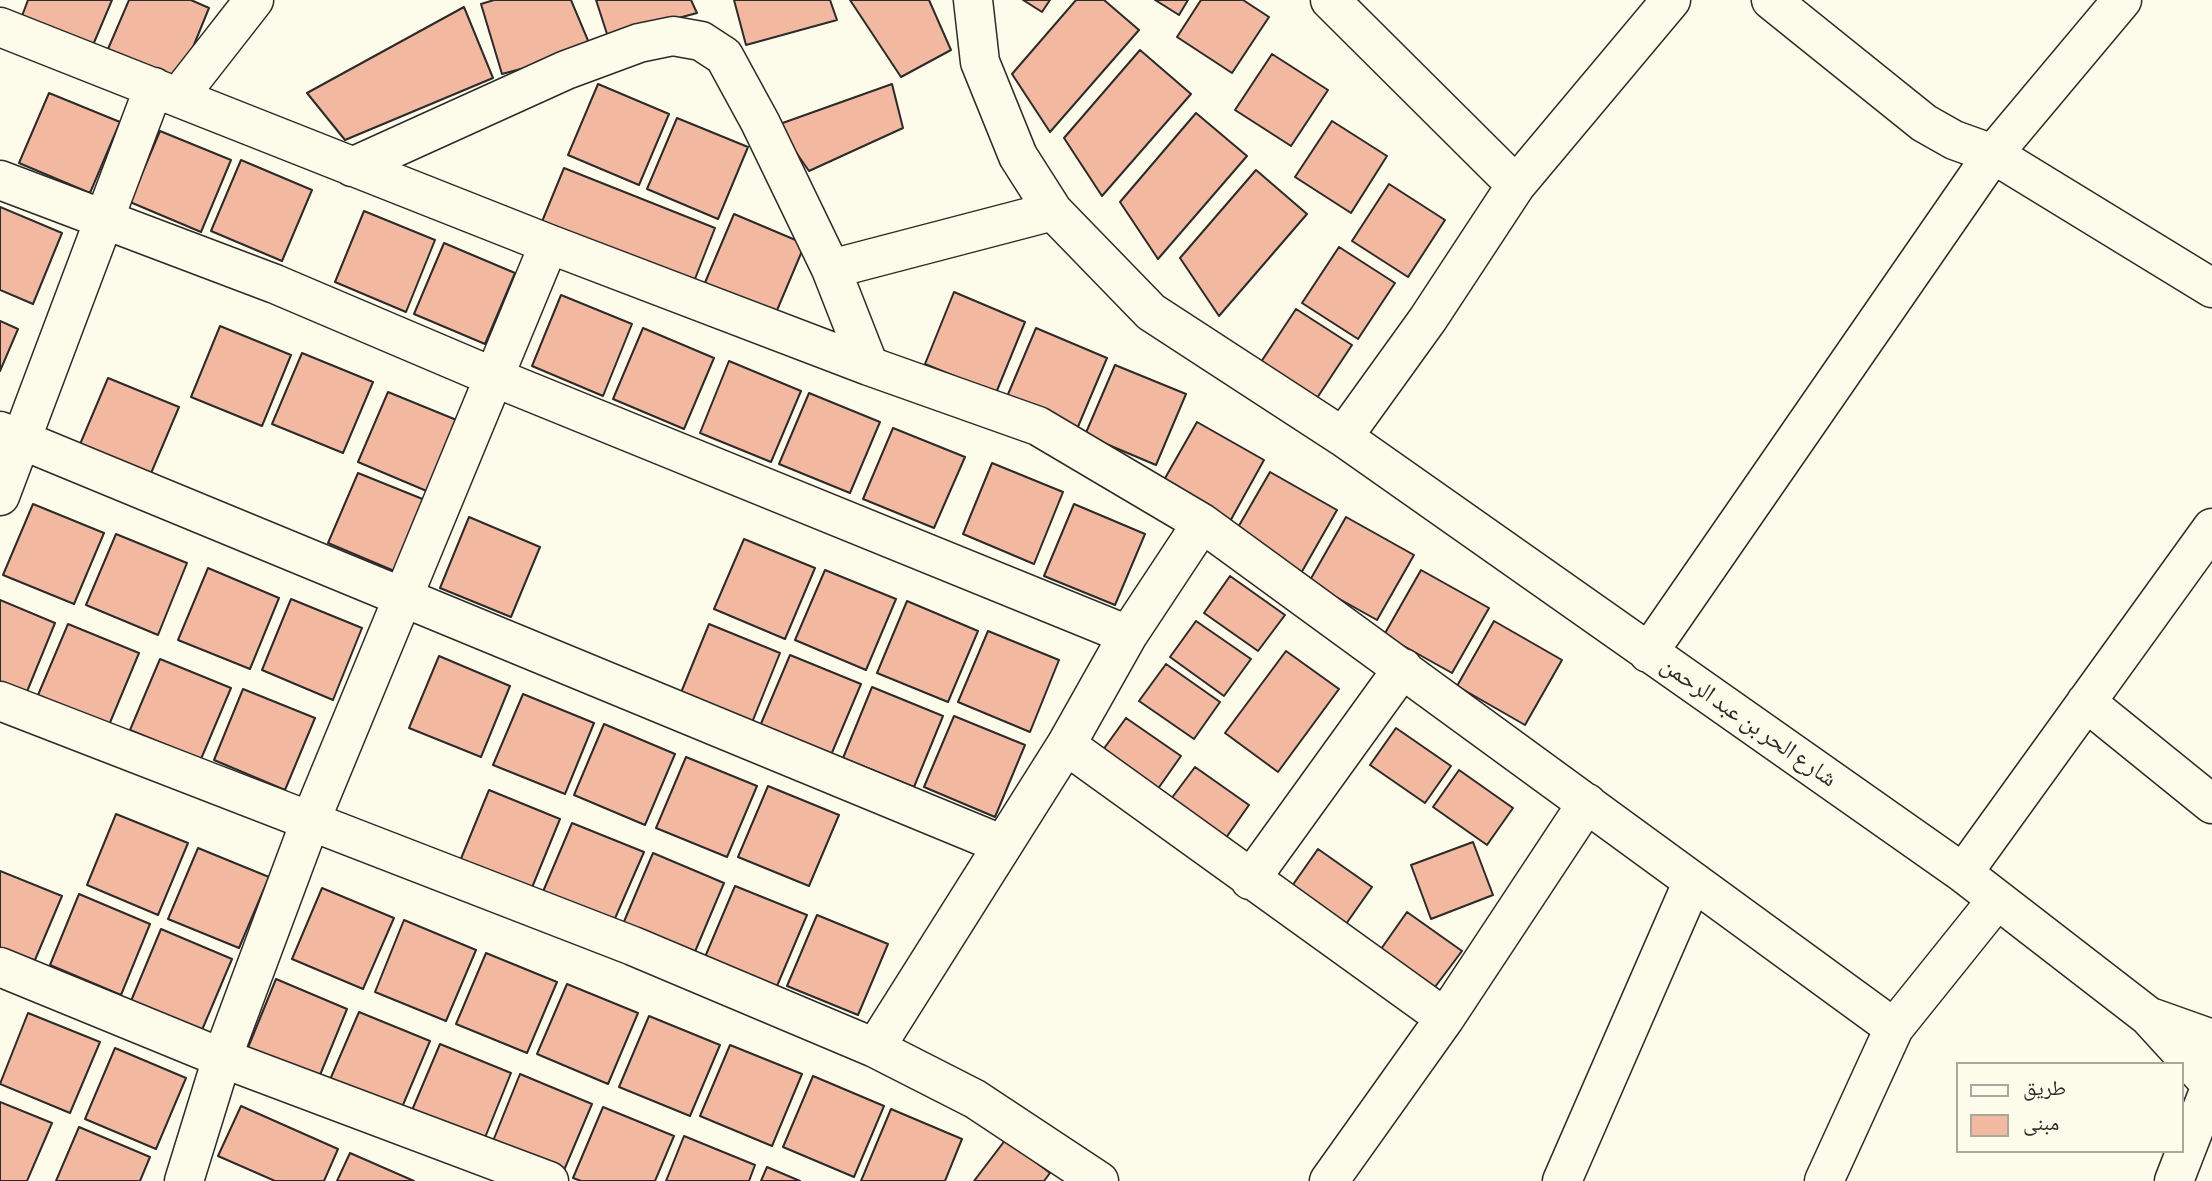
<!DOCTYPE html>
<meta charset="utf-8">
<style>
body{margin:0}
#map{position:relative;width:2212px;height:1181px;overflow:hidden;background:#fdfbea;font-family:"Sofia Sans Condensed","Noto Naskh Arabic",sans-serif}
canvas{display:block}
.legend{position:absolute;left:1956px;top:1062px;width:228px;height:91px;box-sizing:border-box;background:#fdfbea;border:2px solid #a9a89e;margin:0;padding:9px 12px;list-style:none;font-size:21px;color:#2b2b2b}
.legend li{display:flex;align-items:center;gap:14px;height:35px}
.legend b{width:35px;border:2px solid #a9a89e}
</style>
<div id="map">
<canvas width="2212" height="1181"></canvas>
<ul class="legend">
<li><b style="height:9px;background:#fdfbea"></b>طريق</li>
<li><b style="height:19px;background:#f2b8a0"></b>مبنى</li>
</ul>
</div>
<script>
const g = document.querySelector('canvas').getContext('2d');
g.lineJoin = 'round';
function paint(path, color) { g.fillStyle = color; g.fill(path, 'evenodd'); }
const shape = rows => new Path2D(rows.map(r => 'M' + r).join(''));
function strokePath(path, color, width, dash) { g.strokeStyle = color; g.lineWidth = width; g.lineCap = dash ? 'butt' : 'round'; g.setLineDash(dash || []); g.stroke(path); }
function label(font, color, halo, rows, align = 'center') {
  g.font = font + ' "Sofia Sans Condensed","Noto Naskh Arabic",sans-serif'; g.lineWidth = 5; g.setLineDash([]); g.textBaseline = 'middle'; g.strokeStyle = halo; g.fillStyle = color; for (const [text, x, y, turn = 0] of rows) {
    g.save(); g.translate(x, y); g.rotate((+turn || 0) * Math.PI / 180); g.textAlign = isNaN(turn) ? turn : align; if (halo) g.strokeText(text, 0, 0); g.fillText(text, 0, 0); g.restore();
  }
}
const building = shape([
 [28,0,112,0,93,45,22,16,28,0],
 [129,0,191,0,209,8,180,79,108,49,129,0],
 [494,0,571,0,592,50,502,74,481,4,494,0],
 [596,0,691,0,697,13,608,37,596,0],
 [734,0,830,0,837,20,746,45,734,0],
 [850,0,929,0,951,50,901,77,850,0],
 [1023,0,1050,0,1042,12,1023,0],
 [1076,0,1104,0,1139,30,1050,132,1012,74,1076,0],
 [1155,0,1188,0,1179,15,1155,0],
 [1201,0,1243,0,1269,17,1232,73,1177,37,1201,0],
 [464,7,493,78,345,140,307,93,464,7],
 [1140,50,1191,94,1102,196,1064,138,1140,50],
 [1272,54,1328,90,1291,146,1235,110,1272,54],
 [598,84,669,114,639,185,568,155,598,84],
 [892,84,903,128,809,171,777,125,892,84],
 [49,93,120,122,90,193,19,163,49,93],
 [1196,113,1247,156,1158,259,1120,202,1196,113],
 [677,118,748,147,718,219,647,189,677,118],
 [1332,121,1387,156,1351,213,1295,177,1332,121],
 [160,131,231,160,201,232,130,202,160,131],
 [241,160,312,190,282,261,211,231,241,160],
 [564,168,715,228,693,284,541,224,564,168],
 [1256,170,1307,214,1219,316,1180,258,1256,170],
 [1389,184,1445,220,1408,277,1352,241,1389,184],
 [0,207,62,233,33,304,0,290,0,207],
 [364,211,435,240,406,312,335,282,364,211],
 [734,214,805,244,775,315,704,285,734,214],
 [444,243,515,273,485,344,414,314,444,243],
 [1339,247,1395,283,1358,339,1302,303,1339,247],
 [954,292,1025,322,996,393,925,364,954,292],
 [561,295,632,324,603,396,532,366,561,295],
 [1296,309,1352,345,1315,401,1259,365,1296,309],
 [0,321,18,329,0,371,0,321],
 [220,326,291,355,262,426,191,397,220,326],
 [643,328,714,358,684,429,613,399,643,328],
 [1036,328,1107,358,1077,429,1006,399,1036,328],
 [302,353,373,382,343,453,272,424,302,353],
 [729,361,801,391,771,462,700,433,729,361],
 [1115,365,1186,394,1156,465,1085,435,1115,365],
 [108,378,179,407,149,478,78,449,108,378],
 [388,392,459,421,429,492,358,462,388,392],
 [809,393,880,422,850,493,779,464,809,393],
 [1197,422,1264,460,1228,525,1160,487,1197,422],
 [893,428,965,457,934,528,863,499,893,428],
 [992,463,1063,492,1034,564,963,534,992,463],
 [1270,472,1337,510,1300,575,1233,536,1270,472],
 [358,473,430,502,399,573,328,543,358,473],
 [33,504,104,533,74,604,3,575,33,504],
 [1074,504,1145,534,1115,605,1044,576,1074,504],
 [469,517,540,547,511,617,440,588,469,517],
 [1346,517,1414,555,1377,620,1309,582,1346,517],
 [116,534,187,563,158,635,86,605,116,534],
 [744,539,815,568,785,639,714,609,744,539],
 [208,568,279,598,250,669,178,640,208,568],
 [825,570,896,599,866,670,795,640,825,570],
 [1421,570,1489,608,1452,673,1384,635,1421,570],
 [1230,576,1285,615,1258,651,1204,613,1230,576],
 [291,599,362,628,333,700,262,670,291,599],
 [0,600,55,623,26,694,0,684,0,600],
 [907,601,978,631,948,702,877,673,907,601],
 [1196,621,1251,659,1224,696,1170,657,1196,621],
 [1494,621,1562,660,1525,725,1457,686,1494,621],
 [68,624,139,653,109,725,38,695,68,624],
 [709,624,780,653,751,725,680,695,709,624],
 [988,631,1059,660,1030,732,958,702,988,631],
 [1286,651,1339,689,1278,772,1225,733,1286,651],
 [790,655,861,684,831,755,760,726,790,655],
 [439,656,510,686,481,757,409,728,439,656],
 [160,659,231,688,201,759,130,730,160,659],
 [1166,664,1220,702,1194,739,1139,701,1166,664],
 [872,687,943,716,914,787,843,758,872,687],
 [243,689,315,718,285,790,214,760,243,689],
 [523,694,594,723,565,794,493,765,523,694],
 [954,716,1025,745,995,817,924,787,954,716],
 [1126,718,1181,756,1155,793,1100,754,1126,718],
 [604,724,675,754,645,825,574,795,604,724],
 [1396,728,1451,766,1425,803,1370,765,1396,728],
 [686,757,757,786,727,857,656,828,686,757],
 [1195,767,1249,805,1223,842,1168,803,1195,767],
 [1459,770,1513,808,1487,845,1433,807,1459,770],
 [768,786,839,815,809,886,738,857,768,786],
 [489,790,560,819,531,890,460,861,489,790],
 [116,814,188,843,158,915,87,885,116,814],
 [572,823,644,852,613,923,542,894,572,823],
 [1473,842,1493,895,1431,919,1411,865,1473,842],
 [198,848,269,877,239,948,168,919,198,848],
 [1318,849,1372,887,1346,924,1292,886,1318,849],
 [653,853,724,883,694,954,623,924,653,853],
 [0,871,62,896,32,967,0,954,0,871],
 [735,886,807,915,777,986,705,957,735,886],
 [322,888,394,918,363,989,292,959,322,888],
 [79,894,150,924,121,995,50,965,79,894],
 [1407,912,1462,951,1435,987,1381,949,1407,912],
 [817,915,888,944,858,1015,787,986,817,915],
 [404,920,476,950,446,1021,375,992,404,920],
 [161,929,232,959,202,1030,131,1001,161,929],
 [486,953,557,982,527,1053,456,1024,486,953],
 [276,979,347,1009,318,1080,247,1050,276,979],
 [567,984,638,1013,608,1084,537,1054,567,984],
 [359,1012,430,1041,400,1112,329,1082,359,1012],
 [28,1013,100,1042,70,1113,0,1084,28,1013],
 [649,1016,720,1045,690,1116,619,1087,649,1016],
 [440,1044,511,1073,482,1145,410,1115,440,1044],
 [730,1045,802,1074,772,1146,700,1116,730,1045],
 [115,1048,186,1078,156,1149,85,1119,115,1048],
 [520,1074,592,1104,562,1175,491,1146,520,1074],
 [813,1076,884,1106,854,1177,783,1147,813,1076],
 [0,1102,52,1123,27,1181,0,1181,0,1102],
 [241,1106,338,1149,324,1181,275,1181,218,1156,241,1106],
 [603,1107,674,1136,655,1181,581,1181,573,1178,603,1107],
 [891,1109,962,1139,945,1181,861,1181,891,1109],
 [79,1127,150,1157,140,1181,56,1181,79,1127],
 [684,1136,755,1165,749,1181,666,1181,684,1136],
 [1006,1139,1050,1173,1044,1181,974,1181,1006,1139],
 [350,1153,414,1181,337,1181,350,1153],
 [767,1167,800,1181,761,1181,767,1167]
]);
paint(building, '#f2b8a0');
strokePath(building, '#2b2b2b', 2);
const minor = shape([
 [973,0,980,62,1018,156,1053,211,1151,312,1343,437,1963,873,2148,1016,2212,1086],
 [1330,0,1516,185],
 [1771,0,1924,123,1954,140,1993,154,2212,288],
 [0,27,549,244,869,366,1038,426,1202,523,1894,1028],
 [179,96,254,0],
 [352,167,566,70,639,43,673,36,701,41,724,56,760,122,831,269,869,366],
 [0,180,275,284,496,378,1128,635],
 [831,269,1053,211],
 [0,431,1001,844],
 [1343,437,1428,319,1516,185,1671,0],
 [0,496,154,87],
 [1648,653,1993,154,2122,0],
 [0,701,633,946,875,1048,975,1099,1099,1181],
 [2086,702,2212,804],
 [1066,745,1445,1018],
 [1963,873,2212,528],
 [1250,880,1403,668],
 [0,967,222,1058,549,1181],
 [2153,1018,2212,1039],
 [875,1048,1066,745,1128,635,1202,523],
 [184,1181,222,1058,310,822,549,244],
 [1329,1181,1445,1018,1587,803],
 [1562,1181,1692,883],
 [1824,1181,1894,1028,1996,901],
 [2174,1181,2212,1083]
]);
strokePath(minor, '#2b2b2b', 41);
strokePath(minor, '#fdfbea', 38);
label('24px', '#2b2b2b', '#fdfbea', [
 ["شارع الحر بن عبد الرحمن",1748,723,35]
]);
</script>
